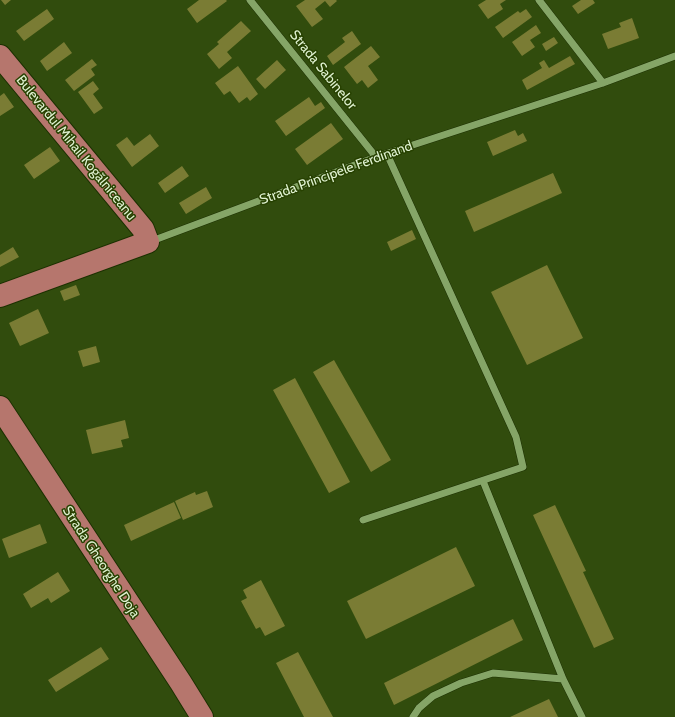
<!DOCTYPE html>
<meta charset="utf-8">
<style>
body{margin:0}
canvas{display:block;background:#314c0d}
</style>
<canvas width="675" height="717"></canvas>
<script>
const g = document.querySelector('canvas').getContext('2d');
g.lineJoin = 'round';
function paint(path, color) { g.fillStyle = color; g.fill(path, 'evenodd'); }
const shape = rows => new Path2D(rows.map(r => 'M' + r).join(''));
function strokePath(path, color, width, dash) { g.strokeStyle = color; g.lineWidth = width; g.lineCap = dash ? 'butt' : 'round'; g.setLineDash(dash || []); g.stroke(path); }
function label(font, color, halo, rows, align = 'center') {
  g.font = font + ' Cabin,sans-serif'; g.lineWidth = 3; g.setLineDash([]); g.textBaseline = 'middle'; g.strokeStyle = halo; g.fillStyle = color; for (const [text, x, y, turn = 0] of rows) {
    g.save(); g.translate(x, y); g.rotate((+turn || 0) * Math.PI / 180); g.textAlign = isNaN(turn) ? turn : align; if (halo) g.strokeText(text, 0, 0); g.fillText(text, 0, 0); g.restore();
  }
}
paint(shape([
 [1,0,11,0,5,5],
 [199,0,226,0,227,1,197,23,187,9],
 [305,0,336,0,337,1,330,7,325,1,315,9,323,19,312,27,296,6],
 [486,0,506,0,500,4,503,9,488,19,478,5],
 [581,0,593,0,595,3,578,14,572,6],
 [47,9,54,19,24,41,16,31],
 [526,9,532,17,503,38,495,27,518,11,520,13],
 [632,18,639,38,608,49,602,34,621,27,619,23],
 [241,21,251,31,227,52,232,58,219,69,207,54,219,44,217,42],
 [536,25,541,33,530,40,535,47,522,56,512,42],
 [352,31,361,44,333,65,327,56,345,42,342,38],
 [554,37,558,43,546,51,542,44],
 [64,42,72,53,47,71,40,61],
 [371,46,380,57,368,66,378,80,368,88,362,80,357,84,344,67],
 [570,56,575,64,527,90,522,80,542,68,539,63,544,60,549,68],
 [92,59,97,65,91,69,95,75,74,91,65,80],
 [277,60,286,70,265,89,256,79],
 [238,66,258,94,250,101,247,97,239,103,230,91,224,95,215,83],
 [93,81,99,89,93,94,103,108,94,114,78,92],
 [4,93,14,107,0,116,0,96],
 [309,97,315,106,321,102,325,108,286,136,275,121],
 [331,123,343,139,307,165,295,149],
 [515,130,518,136,523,133,527,141,493,156,487,142],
 [150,134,159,146,132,167,116,145,127,137,134,146],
 [50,147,60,161,34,179,24,165],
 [182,166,189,176,165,193,158,183],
 [553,173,562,193,474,232,465,211],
 [206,187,212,198,186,214,179,203],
 [412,230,416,239,391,251,387,242],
 [13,247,19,257,0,267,0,255],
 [547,265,583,338,527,365,491,292],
 [76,285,80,295,64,301,60,291],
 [38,309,49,333,20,346,9,323],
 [96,346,100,362,83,367,78,351],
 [334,360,391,460,371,472,313,372],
 [295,378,350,482,329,493,273,390],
 [125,420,129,438,121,440,123,447,92,454,86,430],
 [207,491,213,507,183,520,175,501,195,492,196,495],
 [174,502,181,518,131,541,124,525],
 [555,505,586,571,583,572,614,639,594,648,533,515],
 [40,524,47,543,9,558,2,539],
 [456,547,475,586,366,639,347,601],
 [58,572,70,591,51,603,48,598,31,608,23,594],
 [261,580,285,626,265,636,260,627,256,629,241,601,247,598,243,590],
 [513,619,523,640,394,705,384,683],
 [101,647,109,659,56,692,48,680],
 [298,652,333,717,304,717,276,663],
 [549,699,558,717,510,717]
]), '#7a7c34');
const minor = shape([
 [250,0,376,157],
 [539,0,603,83],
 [149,242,376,157,603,83,675,56],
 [483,481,563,679,582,717],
 [363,520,523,467,516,437,387,154],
 [413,717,419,708,433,696,461,683,493,673,563,679]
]);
const major = shape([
 [0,56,143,229,148,242,0,296],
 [0,407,181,683,202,717]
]);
strokePath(minor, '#1c3001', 8);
strokePath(major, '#1c3001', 24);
strokePath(minor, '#85a567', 7);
strokePath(major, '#b6766d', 22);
label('14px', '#dff1d0', '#274100', [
 ["Strada Sabinelor",323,70,51],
 ["Bulevardul Mihail Kogălniceanu",76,148,51],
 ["Strada Principele Ferdinand",336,173,-20],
 ["Strada Gheorghe Doja",101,562,57]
]);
</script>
